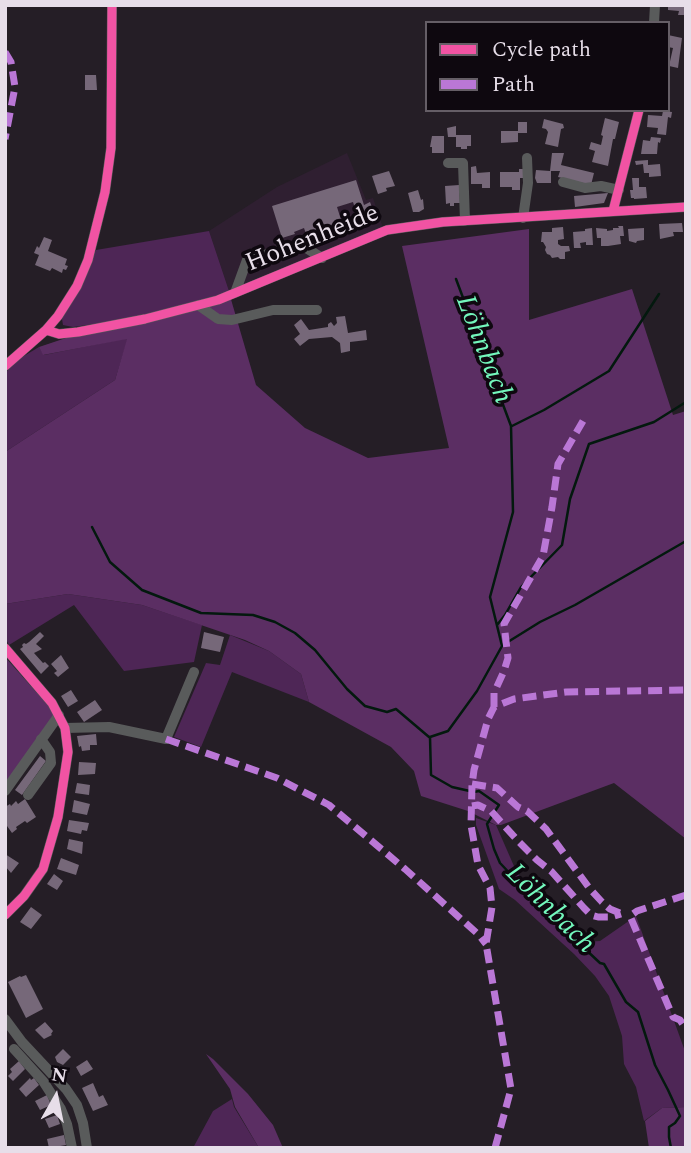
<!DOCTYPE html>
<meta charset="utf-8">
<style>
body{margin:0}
#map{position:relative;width:691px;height:1153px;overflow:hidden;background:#251e26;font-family:Spectral,serif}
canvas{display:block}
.frame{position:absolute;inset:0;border:7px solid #e7dee9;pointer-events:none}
.legend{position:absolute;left:425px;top:21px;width:245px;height:91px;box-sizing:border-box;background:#0e080f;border:2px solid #655e66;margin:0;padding:9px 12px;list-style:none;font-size:21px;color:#e7dee9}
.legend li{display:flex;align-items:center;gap:14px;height:35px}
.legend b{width:35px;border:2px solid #655e66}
.north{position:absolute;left:21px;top:1062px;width:70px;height:70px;-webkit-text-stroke:5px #0e080f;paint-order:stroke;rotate:9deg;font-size:19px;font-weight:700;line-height:28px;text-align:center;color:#e7dee9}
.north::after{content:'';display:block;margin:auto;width:24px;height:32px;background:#e7dee9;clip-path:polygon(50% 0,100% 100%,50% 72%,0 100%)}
</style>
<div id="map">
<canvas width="691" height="1153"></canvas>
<div class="frame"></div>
<ul class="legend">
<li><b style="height:9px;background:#f153a3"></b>Cycle path</li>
<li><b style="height:9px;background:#ba77d6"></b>Path</li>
</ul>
<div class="north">N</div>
</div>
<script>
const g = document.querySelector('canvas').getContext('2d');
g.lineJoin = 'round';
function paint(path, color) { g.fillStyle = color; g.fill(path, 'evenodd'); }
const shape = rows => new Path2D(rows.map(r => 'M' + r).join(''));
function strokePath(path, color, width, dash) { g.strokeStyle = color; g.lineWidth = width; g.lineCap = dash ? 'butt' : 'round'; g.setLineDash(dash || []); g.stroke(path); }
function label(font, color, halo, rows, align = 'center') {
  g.font = font + ' Spectral,serif'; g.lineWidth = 7; g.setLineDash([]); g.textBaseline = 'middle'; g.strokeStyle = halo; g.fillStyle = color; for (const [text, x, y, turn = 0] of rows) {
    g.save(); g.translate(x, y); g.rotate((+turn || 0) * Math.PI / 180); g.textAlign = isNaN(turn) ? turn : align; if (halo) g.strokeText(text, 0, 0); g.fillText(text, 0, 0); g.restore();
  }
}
paint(shape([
 [347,153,366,200,373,198,383,228,230,294,209,231,277,187]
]), '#2f1f31');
paint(shape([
 [209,231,230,294,146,317,73,327,63,325,62,319,96,250],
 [128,338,115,380,5,452,5,373,19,359,39,347,44,355],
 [68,594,142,605,202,625,194,662,124,671,74,605,9,645,5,638,5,604],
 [230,635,269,651,301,674,309,702,232,672,201,747,174,737,206,663,220,665],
 [476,818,496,825,517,873,557,916,585,942,600,941,636,916,686,1054,686,1107,662,1108,644,1121,636,1087,624,1064,622,1036,609,996,595,976,574,954,515,900,499,889,476,825],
 [232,1099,234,1107,259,1148,193,1148,213,1111]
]), '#4e2656');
paint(shape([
 [529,229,529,320,632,289,673,415,686,411,686,839,614,783,501,825,496,825,468,811,421,796,414,771,391,747,309,702,301,674,269,651,245,640,142,605,68,594,5,604,5,452,115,380,127,339,43,355,39,347,78,334,230,296,256,385,305,428,368,458,449,448,402,246],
 [5,657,55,713,5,785],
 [206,1054,213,1059,248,1094,273,1125,283,1148,259,1148,235,1107,230,1089],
 [686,1107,686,1148,649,1148,645,1121,662,1108]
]), '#5b2e63');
strokePath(shape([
 [456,279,511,426,513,512,490,597,502,646,477,691,448,731,430,737,431,775,452,787,474,792,479,791,499,805,487,824,494,849,500,863,550,916,600,963,604,964,626,1002,638,1012,655,1065,668,1090,680,1116,675,1123,669,1127,669,1137,671,1148],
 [512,426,544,410,609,371,659,294],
 [92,527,110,562,142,590,201,613,253,615,275,622,295,633,315,650,347,689,365,706,387,712,396,709,429,737],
 [497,625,505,615,521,587,562,545,570,499,589,444,654,422,686,402],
 [503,645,540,622,575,605,686,541]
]), '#03190e', 2.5);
paint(shape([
 [668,5,686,5,686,15,678,15,679,11,668,10],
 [668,35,682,38,678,68,669,66,673,48,668,47],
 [85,75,96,75,97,90,85,90],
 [663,111,672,112,671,118,668,117,666,135,657,134,658,128,647,127,648,115,662,116],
 [605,118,619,122,615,139,613,139,608,166,592,162,595,151,589,149,591,142,601,145,603,136,601,135],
 [544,119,563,124,564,128,561,129,558,147,545,144,548,132,546,129,542,128],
 [518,122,527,122,527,133,518,133,518,142,501,143,501,131,518,131],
 [456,126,456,135,471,135,471,146,467,146,467,149,461,149,461,147,456,147,456,137,448,137,447,128],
 [432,136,444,136,444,153,432,153,432,147,430,147],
 [651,137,661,138,660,143,658,142,657,154,641,154,643,140,650,141],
 [552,153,564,153,561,165,594,173,591,185,558,177,560,171,551,171,551,183,537,183,535,178,536,170,550,171],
 [648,160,648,165,660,164,661,176,649,177,649,173,644,173,643,164,636,165,635,161],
 [476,166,477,173,490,172,490,188,482,188,482,184,471,184,471,167],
 [519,169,525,169,525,178,520,178,520,190,512,190,512,187,500,187,500,172,519,172],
 [389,171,395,186,386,188,387,191,378,194,372,176],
 [632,178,639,178,639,187,646,187,647,198,634,199,634,198,631,198,630,190,633,190],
 [356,180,364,205,370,202,377,221,366,225,365,222,363,223,360,217,358,218,353,202,337,207,343,226,307,237,304,228,294,232,295,234,282,238,272,206],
 [459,185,460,203,454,203,454,206,450,206,450,203,446,204,445,186],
 [418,190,421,200,423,199,424,209,419,212,413,212,408,193],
 [608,193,604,203,575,207,574,196],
 [682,223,683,232,673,232,674,236,660,239,659,224],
 [618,226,623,226,624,236,620,236,621,244,608,246,601,246,601,238,597,238,596,228,607,229,607,231,613,230,613,228,619,228],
 [563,227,564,239,558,240,558,244,561,246,569,246,570,251,565,252,565,259,560,259,558,257,552,258,550,255,547,254,545,250,546,247,543,242,541,242,542,232,552,232,552,228],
 [592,228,593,245,586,245,586,242,580,243,581,248,574,248,573,232,585,231,585,229],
 [644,228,644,240,637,241,636,243,629,241,628,229],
 [44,237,52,240,48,251,67,259,65,265,68,266,66,270,63,269,62,273,52,268,50,271,35,265,39,255,34,253,37,246,39,248],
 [345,316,348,333,366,330,367,340,350,342,350,351,341,353,340,343,332,337,309,339,300,346,294,339,300,334,294,325,301,319,309,330,328,327,328,324,331,322,334,326,337,323,336,317],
 [40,632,44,636,36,644,42,649,34,653,43,663,45,662,49,666,41,674,20,649,23,647,22,645,24,643,26,644,29,642],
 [204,632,224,637,220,652,201,648],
 [61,655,69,668,58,677,54,673,57,671,51,664],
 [71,690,78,701,68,707,61,696],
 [95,700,102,710,84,722,77,712],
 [96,734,97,745,90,745,90,750,82,751,81,746,79,747,77,736],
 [40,756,46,761,22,795,15,790],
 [79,762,96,763,95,774,78,775],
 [77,783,90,785,89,795,75,793],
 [25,799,36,817,27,823,25,821,16,827,17,829,12,833,7,826,5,827,5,807,10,804,11,806,16,801,18,804],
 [74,800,90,804,87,815,72,812],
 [69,820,89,823,87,831,82,830,81,834,67,831],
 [69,839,83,842,82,854,67,849],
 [5,854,19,863,11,873,5,866],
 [61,858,79,865,76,875,57,869],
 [54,874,63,881,57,890,47,884],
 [31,907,42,915,31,929,20,922],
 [26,975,43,1009,26,1018,8,982,20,976,21,977],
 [45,1022,53,1031,51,1034,52,1035,44,1039,35,1030],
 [63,1049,71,1057,63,1065,57,1062,55,1057],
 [87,1060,93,1069,81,1076,76,1067],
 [19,1061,25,1069,13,1081,8,1076,12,1072,10,1069],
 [30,1078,31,1080,34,1078,39,1085,26,1097,19,1089],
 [93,1083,99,1097,103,1095,108,1105,93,1111,82,1088],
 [47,1095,51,1105,40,1110,35,1101],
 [57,1115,60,1124,49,1128,45,1119],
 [64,1135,66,1145,49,1148,47,1139]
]), '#766879');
strokePath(shape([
 [654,23,655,5],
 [448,163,463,163,465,221],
 [563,182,585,188,601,186,619,190],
 [613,211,639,110],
 [523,218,528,183,527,158],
 [235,293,247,260,300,244,322,258],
 [198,305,218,319,232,320,273,310,317,310],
 [46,330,59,334,78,332,145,319,218,300,387,230,443,222,686,207],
 [5,366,46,330,58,316,77,286,88,260,105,192,111,148,112,5],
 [5,648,52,703,65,728,68,752,58,817,43,869,24,896,5,915],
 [65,728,109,727,166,739,194,672],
 [5,791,59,715],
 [28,795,51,763,50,752,41,739],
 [5,1019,22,1042,66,1089,77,1105,83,1123,87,1148],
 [14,1049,43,1081,61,1109,67,1124,72,1148]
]), '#595b5b', 10);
strokePath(shape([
 [5,52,11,62,15,87,5,139],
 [494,707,494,693,504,671,508,658,504,624,543,556,552,507,558,464,583,421],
 [166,739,277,778,329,805,405,869,479,935,486,944],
 [472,784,497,788,518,807,527,811,546,829,590,889,602,902,610,909,622,914],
 [472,806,478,805,491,811,519,842,537,860,552,872,584,908,591,915,598,917,611,917,621,914],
 [686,895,637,911,630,916,673,1017,680,1020,686,1029],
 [495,1148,511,1089,486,944,492,907,490,888,478,865,471,825,472,785,474,770,488,719,494,707,514,699,566,692,686,690]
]), '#ba77d6', 7, [14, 7]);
strokePath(shape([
 [613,211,639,110],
 [46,330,59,334,78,332,145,319,218,300,387,230,443,222,686,207],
 [5,366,46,330,58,316,77,286,88,260,105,192,111,148,112,5],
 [5,648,52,703,65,728,68,752,58,817,43,869,24,896,5,915]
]), '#f153a3', 9);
label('26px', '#e7dee9', '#0e080f', [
 ["Hohenheide",313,240,-22]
]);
label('italic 28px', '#73f7bc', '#0e080f', [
 ["Löhnbach",482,350,69],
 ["Löhnbach",549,910,45]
]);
</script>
